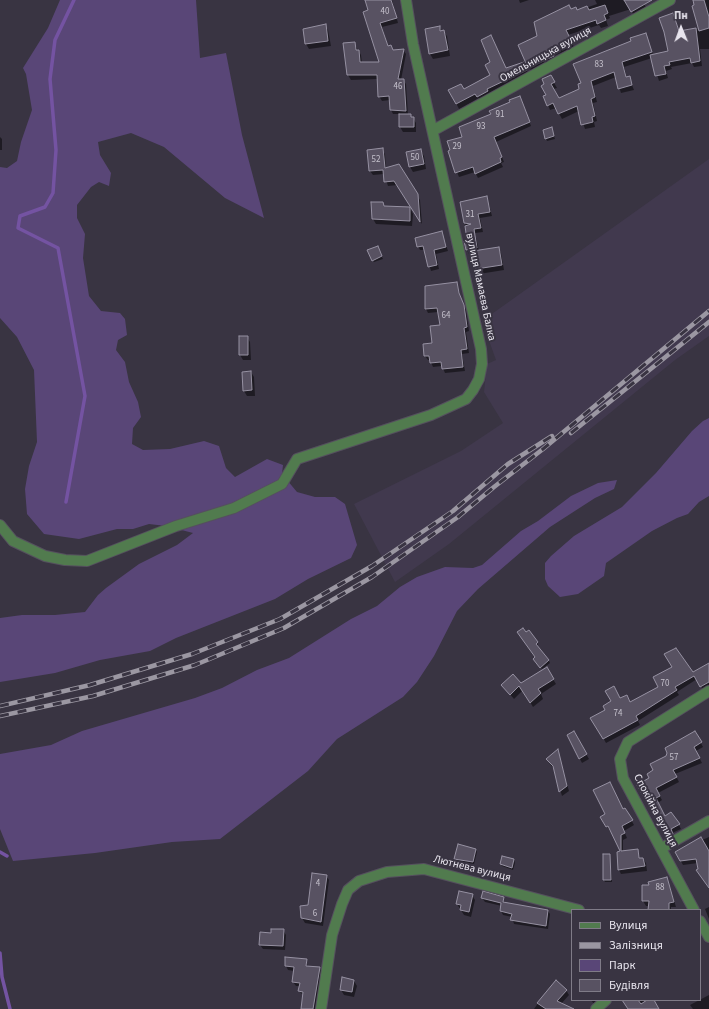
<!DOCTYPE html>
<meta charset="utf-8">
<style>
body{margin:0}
#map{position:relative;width:709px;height:1009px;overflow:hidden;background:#393442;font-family:"Source Sans 3",sans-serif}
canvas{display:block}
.legend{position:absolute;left:571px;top:909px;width:130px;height:92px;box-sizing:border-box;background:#393442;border:1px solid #7f7b87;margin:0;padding:5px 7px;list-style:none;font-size:12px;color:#e8e5ee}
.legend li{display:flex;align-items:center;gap:8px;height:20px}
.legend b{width:20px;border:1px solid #7f7b87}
.north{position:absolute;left:661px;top:8px;width:40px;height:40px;-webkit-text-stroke:3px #393442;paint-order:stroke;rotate:359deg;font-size:11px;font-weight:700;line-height:16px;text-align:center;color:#e8e5ee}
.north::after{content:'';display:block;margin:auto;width:14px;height:18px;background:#e8e5ee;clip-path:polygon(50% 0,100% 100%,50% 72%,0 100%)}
</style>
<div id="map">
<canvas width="709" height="1009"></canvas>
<ul class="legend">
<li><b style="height:5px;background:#517b4e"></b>Вулиця</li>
<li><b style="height:5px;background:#9b97a2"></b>Залізниця</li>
<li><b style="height:11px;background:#594677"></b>Парк</li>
<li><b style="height:11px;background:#585262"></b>Будівля</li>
</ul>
<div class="north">Пн</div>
</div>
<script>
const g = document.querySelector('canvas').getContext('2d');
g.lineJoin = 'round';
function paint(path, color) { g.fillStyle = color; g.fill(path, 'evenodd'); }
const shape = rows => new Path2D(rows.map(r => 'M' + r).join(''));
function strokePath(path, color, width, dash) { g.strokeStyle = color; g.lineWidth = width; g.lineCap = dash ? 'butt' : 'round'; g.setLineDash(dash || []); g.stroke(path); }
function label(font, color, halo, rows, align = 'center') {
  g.font = font + ' "Source Sans 3",sans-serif'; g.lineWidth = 4; g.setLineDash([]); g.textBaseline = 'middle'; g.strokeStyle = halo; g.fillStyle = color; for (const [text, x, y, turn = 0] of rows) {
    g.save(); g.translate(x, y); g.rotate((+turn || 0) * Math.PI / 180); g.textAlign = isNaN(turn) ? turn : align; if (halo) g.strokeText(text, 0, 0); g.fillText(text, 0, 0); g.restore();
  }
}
paint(shape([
 [709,159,709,336,675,360,449,544,395,582,354,504,461,451,503,423,484,392,487,364,496,360,482,321]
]), '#41394e');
paint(shape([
 [60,0,196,0,200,58,226,53,242,135,264,218,225,198,164,147,131,133,98,142,100,155,111,173,109,186,99,182,91,187,77,205,77,218,85,234,83,258,89,296,101,311,120,313,125,319,127,335,118,340,116,350,125,362,129,382,138,402,141,417,133,428,132,444,143,450,170,449,204,441,219,446,226,468,235,477,267,459,283,465,282,474,297,492,315,497,335,497,345,504,357,545,351,558,308,579,275,599,176,638,150,651,100,660,55,673,0,682,0,618,22,615,55,615,85,612,98,595,106,588,139,564,177,545,193,533,166,526,149,524,133,529,117,529,79,539,44,534,27,514,25,489,29,466,37,442,34,370,17,337,0,318,0,167,7,168,17,161,21,142,32,110,26,74,23,68,48,28],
 [709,418,709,496,699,502,688,514,677,518,652,531,606,563,604,576,578,594,560,597,548,586,545,579,545,563,551,556,574,536,622,507,656,473,692,431,703,421],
 [617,480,614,489,595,498,550,527,478,589,457,611,434,656,417,682,403,697,337,739,308,771,220,839,172,842,95,853,13,861,0,829,0,754,51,745,82,731,195,698,222,688,257,670,289,658,351,619,377,606,400,587,417,577,445,567,473,568,482,565,521,531,538,521,571,496,598,483]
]), '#594677');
paint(shape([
 [366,0,392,0,398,23,382,27,388,46,393,50,403,50,406,54,401,80,403,80,406,84,408,115,413,118,416,123,416,132,403,132,400,127,400,114,393,114,391,110,390,100,382,101,379,96,378,79,351,80,348,75,345,44,354,43,361,55,362,63,380,63],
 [519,0,529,0,520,3],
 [595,0,642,0,647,9,634,16,631,9,609,16,610,18,606,20,608,26,601,28,599,25,568,35,574,47,554,56,556,61,532,72,529,67,538,37,571,10,577,11,597,4],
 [694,0,709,0,709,49,700,49,702,66,694,67,692,63,671,67,672,69,666,71,668,78,659,81,652,58,624,67,627,78,629,78,634,90,621,93,616,77,593,86,597,102,593,103,597,121,594,122,595,127,585,129,579,111,562,119,556,108,550,110,548,105,546,84,550,76,557,88,553,89,558,99,581,90,633,42,645,34,653,55,669,51,673,14,680,32,700,29],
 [325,25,328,30,331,46,309,49,306,44,304,29],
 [439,27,447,36,450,56,433,59,430,54],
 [526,68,529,75,481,101,479,98,459,109,450,91,464,90,506,69],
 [522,101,531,126,496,142,504,162,501,163,503,167,478,178,475,172,459,177,449,152,464,137,492,115],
 [552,131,555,139,547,141,546,138],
 [0,137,2,139,2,150,0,150],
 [382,150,385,154,386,169,399,165,420,200,422,224,398,185,388,186,384,174,373,175,370,171,368,151],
 [421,151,424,156,426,169,413,172,410,167],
 [487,197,492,216,480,218,483,232,475,233,479,251,498,248,501,253,504,270,479,274,477,269,474,253,469,254,467,250,468,241,465,223],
 [383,203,385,207,410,208,413,214,412,226,376,224,373,219],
 [442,233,448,251,436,254,439,269,431,271,425,250,420,250,418,246],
 [378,249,383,259,374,262,373,260],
 [457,283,461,299,466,310,469,331,466,332,469,353,462,354,465,371,445,373,442,366,433,367,430,360,428,360,425,356,441,326,438,312,428,313,426,309],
 [247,337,250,342,251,360,243,360,240,355],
 [251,372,254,377,255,396,247,396,244,391],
 [520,635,537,643,538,645,537,646,549,661,550,663,542,669],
 [709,664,709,688,704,691,697,679,677,692,679,695,638,721,640,725,606,743,592,718,607,710,620,699,630,703],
 [546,668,556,684,541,694,543,699,533,707,523,690,514,699,502,685,521,684],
 [695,732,703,747,696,751,702,763,675,774,679,782,658,793,662,800,658,803,665,817,675,817,681,829,672,833,675,839,670,841,638,785,650,778,667,756],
 [574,733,589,759,582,763,568,736],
 [557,751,569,791,562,796,554,769,547,760],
 [625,809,634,825,624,831,627,838,623,840,623,852,637,850,640,859,643,859,646,863,647,871,621,874,619,870,622,852,611,830,610,831,602,818],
 [709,837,709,880,699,870,698,863,683,865,676,852],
 [476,850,477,852,474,864,456,861,455,859],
 [610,855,612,882,605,882,604,880],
 [514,860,515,863,513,870,502,866,501,864],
 [326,876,329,880,323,926,305,923,302,918],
 [667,878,676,907,671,907,671,910,649,910,649,906,646,906,643,901,650,886],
 [472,895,475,900,471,917,464,915,457,904],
 [482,898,503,898,505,903,548,911,550,914,548,929,514,924,512,917,503,915,501,911,502,906,485,902],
 [709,907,709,919,705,909],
 [283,930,286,935,285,950,263,949,260,945,261,933,272,934],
 [286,958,306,960,308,968,319,968,322,972,316,1009,302,1009,303,995,299,991,300,986,296,986,293,982,294,971,288,970,286,966],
 [354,981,357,986,354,997,344,995,341,990],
 [566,990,569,995,561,1004,570,1009,534,1009,541,999],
 [709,995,709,1009,693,1009,690,1005],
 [591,1000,598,1000,594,1004],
 [631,1000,653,1000,658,1009,629,1009]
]), '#0007');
strokePath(shape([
 [66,502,85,396,58,248,18,228,20,216,45,207,53,193,56,150,50,79,55,40,74,0],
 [0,852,7,856],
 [0,953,2,977,10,1009]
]), '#7453a2', 3.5);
const building = shape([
 [365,0,391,0,397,18,380,23,388,46,391,45,393,50,404,49,398,79,404,79,406,111,390,110,389,96,378,97,377,75,347,75,343,43,355,42,356,50,359,50,360,62,379,62,363,12,368,10,365,0],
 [624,0,652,0,631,12,624,0],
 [693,0,704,0,709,17,709,28,699,31,692,6,694,5,693,0],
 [569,5,571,9,576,7,577,10,587,6,589,10,605,5,608,13,604,15,606,20,597,24,596,20,566,30,572,42,552,51,554,56,528,68,518,45,537,36,534,22,569,5],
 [673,13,679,31,696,28,700,61,691,63,690,58,669,62,670,65,664,66,666,74,655,76,650,55,668,51,664,32,659,18,673,13],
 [326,24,328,41,305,44,303,29,326,24],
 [440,26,440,31,444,30,448,50,429,54,425,29,440,26],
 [646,33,652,52,622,62,626,77,630,76,632,85,618,89,614,72,591,81,595,97,591,99,595,116,592,117,593,122,581,125,577,106,558,114,553,103,547,106,543,96,546,95,541,86,544,84,542,79,551,75,555,82,551,84,559,98,579,89,578,84,581,83,573,64,631,41,630,38,646,33],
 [491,35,506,68,524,62,527,70,487,89,488,91,477,97,475,94,456,104,448,90,461,84,464,89,490,75,485,65,490,62,481,40,491,35],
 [520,96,530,122,494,137,502,157,500,158,501,162,475,174,473,167,455,173,448,151,450,150,447,141,462,137,459,127,491,114,489,111,510,102,509,100,520,96],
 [399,114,411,114,411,117,414,117,414,127,399,127,399,114],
 [552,127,554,136,545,139,543,130,552,127],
 [383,148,385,168,399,164,418,194,420,222,394,181,384,182,383,170,369,171,367,150,383,148],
 [421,149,424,164,409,167,406,152,421,149],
 [487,196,490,212,478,214,481,228,474,229,477,248,466,250,464,241,467,240,465,226,471,224,464,223,460,202,487,196],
 [371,202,383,202,384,206,410,207,410,221,372,219,371,202],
 [442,231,446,247,434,250,437,265,428,267,423,246,417,247,415,238,442,231],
 [378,246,382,256,372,261,367,250,378,246],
 [499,247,502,265,476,269,473,251,499,247],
 [457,282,459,293,464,305,467,327,464,328,467,349,461,350,463,367,442,369,441,362,430,363,429,356,424,356,423,344,432,343,430,326,440,325,437,308,425,309,425,286,457,282],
 [239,336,248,336,248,355,239,355,239,336],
 [251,371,252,390,243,391,242,372,251,371],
 [523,628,526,632,529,630,538,642,536,644,549,660,540,668,533,659,535,657,517,632,523,628],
 [676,648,693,672,709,663,709,682,700,687,694,676,675,687,677,690,636,716,638,720,603,739,590,718,605,710,603,706,611,701,605,691,614,686,620,698,627,695,630,702,658,687,653,677,672,667,664,654,676,648],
 [547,667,554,679,538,689,541,693,530,703,519,686,510,695,501,685,513,674,521,683,547,667],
 [574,731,587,754,579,759,567,735,574,731],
 [695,731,702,742,694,747,700,758,673,770,677,777,656,788,660,796,656,798,665,816,671,812,680,824,671,829,673,834,667,838,637,785,649,778,647,774,653,770,650,764,666,756,667,753,665,748,695,731],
 [558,749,567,786,559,792,553,766,546,759,558,749],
 [610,782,623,809,625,808,633,820,622,826,625,833,621,835,621,851,638,849,639,858,643,858,645,866,618,870,617,852,620,851,608,826,606,827,600,817,605,814,593,790,610,782],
 [701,837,709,851,709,888,696,870,698,869,696,859,680,861,675,852,701,837],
 [458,844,476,849,473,862,454,859,458,844],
 [603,854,610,854,611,880,603,880,603,854],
 [502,856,514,859,512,868,500,864,502,856],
 [312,873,327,875,321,922,301,918,300,906,308,905,312,873],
 [667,877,674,902,669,903,669,910,648,910,649,901,642,901,642,885,649,885,648,882,667,877],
 [459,891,473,894,469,912,460,910,461,905,456,904,459,891],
 [483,891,504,897,503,902,548,910,546,926,510,920,512,914,500,911,501,903,481,898,483,891],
 [271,929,284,929,283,946,259,945,260,932,271,933,271,929],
 [285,957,307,959,306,966,320,967,313,1009,301,1009,303,992,298,991,300,983,292,982,294,967,285,966,285,957],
 [342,977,354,980,352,992,340,990,342,977],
 [556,980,567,990,557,1001,574,1009,546,1009,537,1003,556,980],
 [622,1000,638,1000,641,1004,647,1000,654,1000,659,1009,628,1009,622,1000]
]);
paint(building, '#585262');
strokePath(building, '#9691a2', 1);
const minor = shape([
 [434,130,670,0],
 [0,525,13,541,45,556,65,560,87,561,176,526,234,508,282,484,297,459,431,415,466,399,473,390,479,379,482,364,481,349,413,44,406,0],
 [662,848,709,821],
 [694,910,623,778,620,759,628,742,709,691],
 [700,921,709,937],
 [321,1009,332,935,342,904,348,890,359,881,387,872,424,869,579,910],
 [596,1009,606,1000]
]);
strokePath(minor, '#55505e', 12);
strokePath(minor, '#517b4e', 10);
const rail = shape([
 [571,433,709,322],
 [0,706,90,685,192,654,280,619,372,566,453,511,508,464,552,436],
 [0,716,93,696,195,665,284,628,372,577,458,517,494,487,543,449,709,311]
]);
strokePath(rail, '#9b97a2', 4.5);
strokePath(rail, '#393442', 3, [9]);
label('9px', '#c4c0cb', null, [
 ["40",385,12],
 ["83",599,65],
 ["46",398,87],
 ["91",500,115],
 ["93",481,127],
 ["29",457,147],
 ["50",415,158],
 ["52",376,160],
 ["31",470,215],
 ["64",446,316],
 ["70",665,684],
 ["74",618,714],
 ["57",674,758],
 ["4",318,884],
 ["88",660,888],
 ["6",315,914]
]);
label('11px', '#e8e5ee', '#393442', [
 ["Омельницька вулиця",546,55,-29],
 ["вулиця Мамаєва Балка",480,287,78],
 ["Спокійна вулиця",655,811,62],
 ["Лютнева вулиця",472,869,14]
]);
</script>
